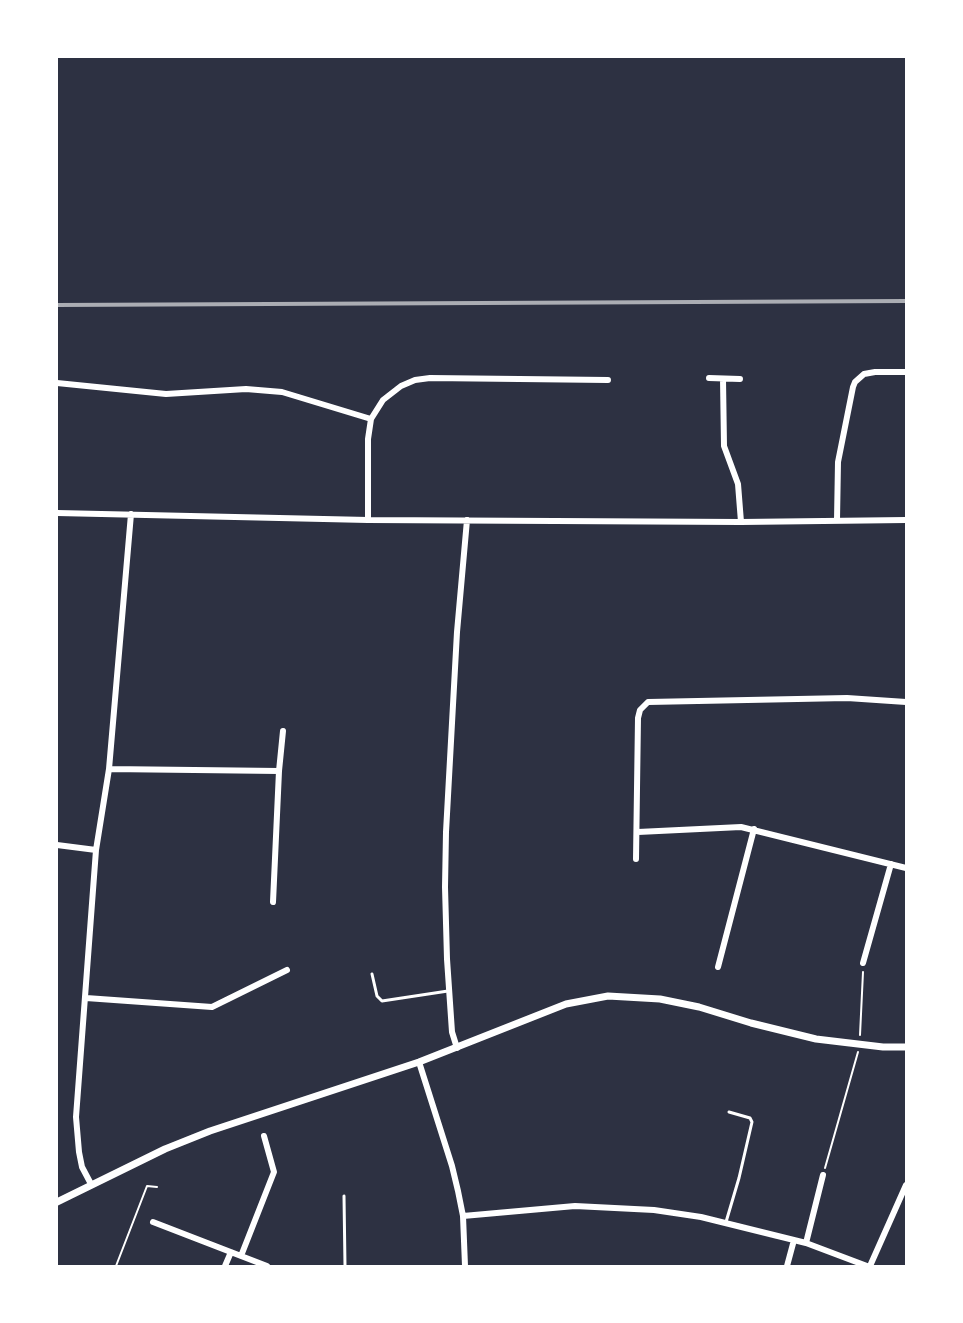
<!DOCTYPE html>
<style>
body{margin:0}
#map{position:relative;width:963px;height:1323px;overflow:hidden;background:#2d3142;font-family:Poppins,sans-serif}
canvas{display:block}
.frame{position:absolute;inset:0;border:58px solid #fff;pointer-events:none}
</style>
<div id="map">
<canvas width="963" height="1323"></canvas>
<div class="frame"></div>
</div>
<script>
const g = document.querySelector('canvas').getContext('2d');
g.lineJoin = 'round';
const shape = rows => new Path2D(rows.map(r => 'M' + r).join(''));
function strokePath(path, color, width, dash) { g.strokeStyle = color; g.lineWidth = width; g.lineCap = dash ? 'butt' : 'round'; g.setLineDash(dash || []); g.stroke(path); }
strokePath(shape([
 [860,1035,863,972],
 [825,1168,858,1052],
 [116,1266,147,1186,157,1187]
]), '#fff', 2);
strokePath(shape([
 [372,974,377,996,382,1001,448,991],
 [344,1196,345,1266],
 [726,1222,739,1178,752,1122,750,1118,729,1112]
]), '#fff', 3);
strokePath(shape([
 [709,378,740,379],
 [723,379,724,446,738,484,741,522],
 [57,383,166,394,246,389,282,392,371,419],
 [57,513,368,520,741,522,906,520],
 [368,520,368,439,371,419,383,400,401,386,415,380,430,378,608,380],
 [837,520,838,462,853,387,855,382,864,374,875,372,906,372],
 [109,769,279,771,273,902],
 [279,771,283,731],
 [638,832,741,827,906,868],
 [57,845,96,850],
 [636,859,638,718,640,710,648,702,847,698,906,702],
 [863,963,891,864],
 [718,967,754,829],
 [86,998,212,1007,287,970],
 [457,1048,452,1032,447,959,445,887,446,832,457,632,467,520],
 [419,1062,452,1166,458,1191,463,1216,465,1266],
 [91,1184,82,1167,79,1152,76,1117,96,850,109,769,131,514],
 [463,1216,575,1206,654,1210,701,1217,806,1243,867,1266],
 [153,1222,267,1266],
 [806,1243,823,1175],
 [241,1256,274,1172,264,1136],
 [225,1266,231,1252],
 [787,1266,794,1240],
 [870,1266,906,1185]
]), '#fff', 6);
strokePath(shape([
 [57,1202,165,1149,210,1131,419,1062,566,1004,608,996,660,999,699,1007,751,1023,816,1039,883,1047,906,1047]
]), '#fff', 7);
strokePath(shape([
 [57,305,906,301]
]), '#abadb3', 4);
</script>
